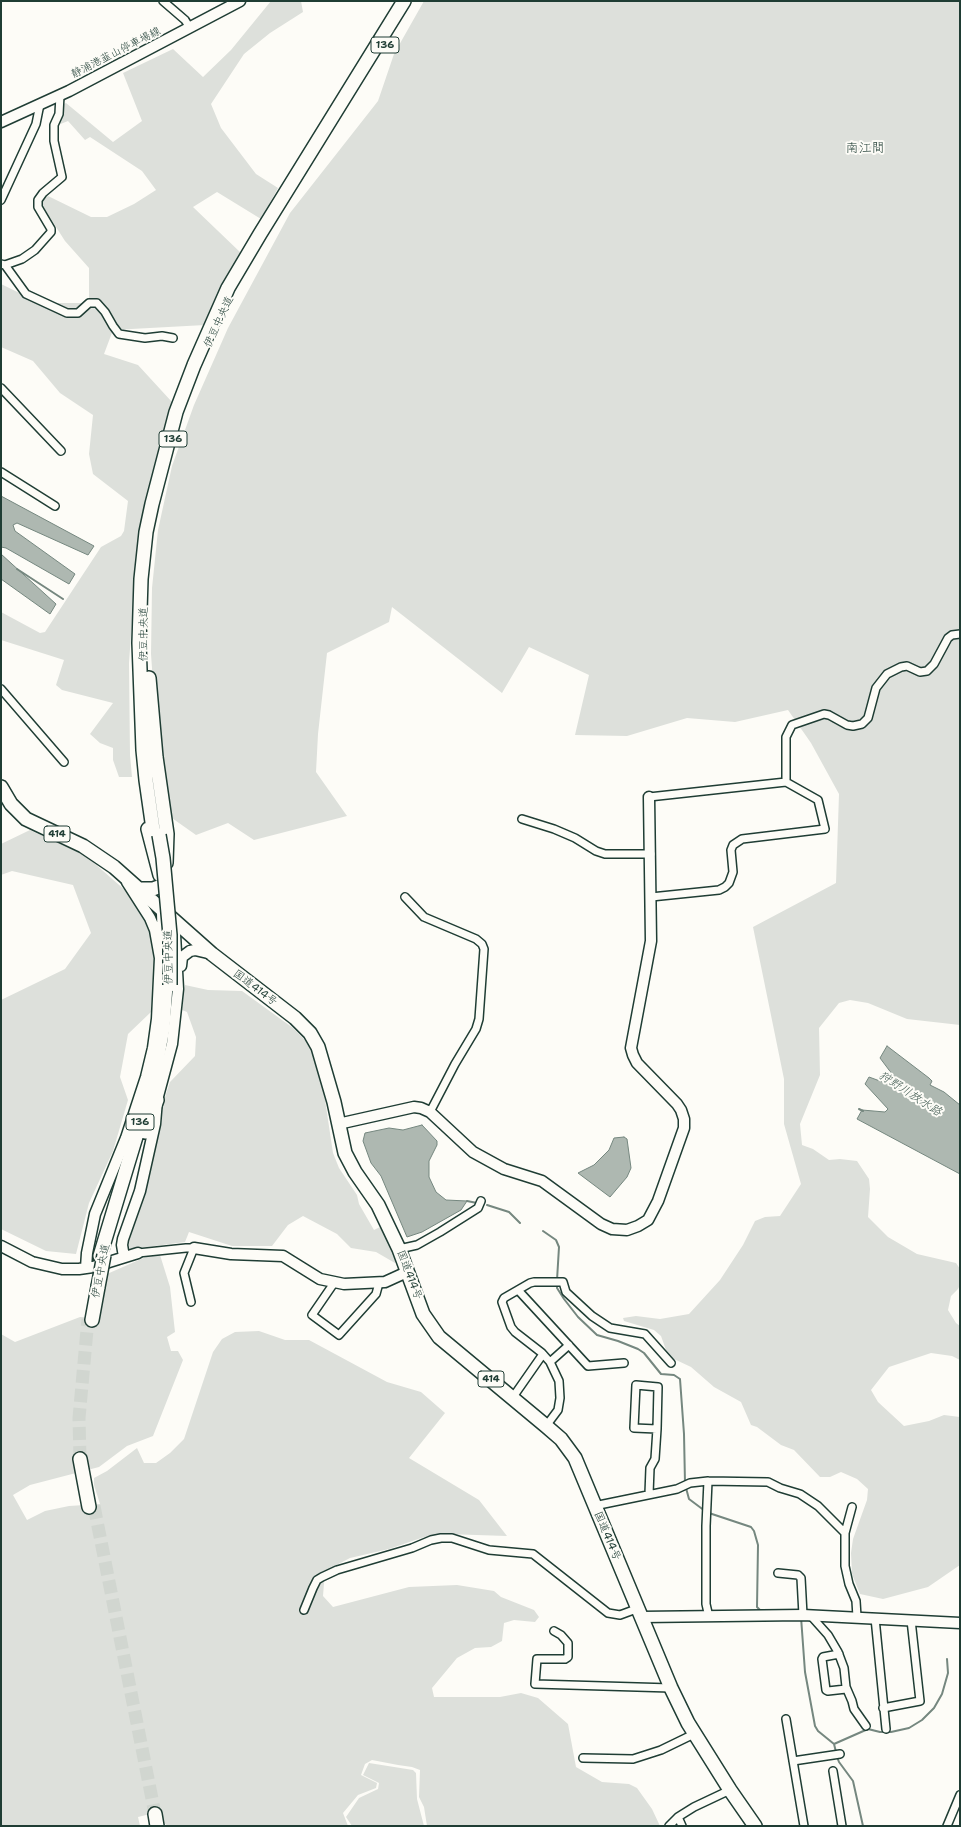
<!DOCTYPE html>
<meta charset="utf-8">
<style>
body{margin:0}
#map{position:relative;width:961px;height:1827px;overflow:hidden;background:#fdfcf7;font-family:"Shantell Sans",sans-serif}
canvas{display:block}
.frame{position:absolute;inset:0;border:2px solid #1f3d34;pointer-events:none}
</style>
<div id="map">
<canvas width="961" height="1827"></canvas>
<div class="frame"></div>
</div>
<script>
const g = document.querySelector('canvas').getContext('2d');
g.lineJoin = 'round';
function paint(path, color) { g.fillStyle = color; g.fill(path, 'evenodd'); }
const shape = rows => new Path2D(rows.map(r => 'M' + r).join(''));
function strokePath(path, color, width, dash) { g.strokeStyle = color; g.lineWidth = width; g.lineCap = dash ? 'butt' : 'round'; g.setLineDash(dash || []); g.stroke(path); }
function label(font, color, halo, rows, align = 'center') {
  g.font = font + ' "Shantell Sans","Klee One",sans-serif'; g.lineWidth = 4; g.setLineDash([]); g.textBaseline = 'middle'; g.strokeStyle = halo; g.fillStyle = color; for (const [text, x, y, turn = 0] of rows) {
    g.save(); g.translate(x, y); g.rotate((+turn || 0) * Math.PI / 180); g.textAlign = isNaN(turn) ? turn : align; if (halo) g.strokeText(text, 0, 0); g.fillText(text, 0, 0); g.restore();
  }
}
paint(shape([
 [271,1,301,1,303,12,270,33,244,54,211,104,221,128,256,174,278,188,261,219,217,192,193,207,241,253,205,325,113,330,104,354,138,365,172,402,159,446,142,519,136,564,129,663,130,755,132,777,119,777,113,760,113,748,100,743,90,734,113,703,62,690,56,685,64,660,1,640,1,612,40,633,45,632,101,547,121,536,124,531,128,501,93,474,89,454,93,415,60,393,33,361,1,347,1,284,40,303,89,303,89,268,65,241,40,202,48,196,91,217,107,217,134,204,156,190,142,171,90,137,85,140,68,121,58,125,64,104,66,103,113,142,142,121,123,73,173,49,203,77,231,50],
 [424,1,960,1,960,1025,907,1019,868,1003,850,1000,839,1003,819,1028,820,1075,800,1124,802,1145,813,1149,829,1160,840,1159,857,1161,869,1179,870,1189,868,1217,888,1237,917,1254,956,1263,960,1269,960,1285,958,1289,951,1296,948,1310,956,1323,960,1326,960,1360,952,1356,931,1353,889,1367,871,1390,878,1402,904,1426,929,1421,944,1415,960,1417,960,1565,928,1587,883,1599,860,1594,852,1574,851,1553,853,1539,867,1500,868,1489,857,1479,841,1472,830,1477,820,1477,794,1450,781,1445,757,1427,751,1425,741,1402,714,1387,691,1367,674,1359,666,1350,661,1336,654,1330,624,1321,623,1318,636,1316,660,1319,689,1314,720,1280,743,1245,755,1221,765,1217,780,1216,801,1184,784,1124,784,1079,753,927,836,883,839,794,811,743,788,710,735,722,687,718,627,736,575,735,589,675,529,647,502,693,392,607,389,622,327,653,318,734,316,772,347,816,254,840,228,823,196,835,162,811,151,654,152,588,158,530,172,466,194,405,228,328,290,213,378,101,394,54],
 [30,830,86,856,126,891,145,918,151,933,154,952,154,972,151,1012,128,1034,120,1077,128,1100,113,1151,89,1203,76,1254,46,1251,1,1229,1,1000,65,969,91,933,73,885,12,871,1,875,1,844],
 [185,985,208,990,242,991,293,1028,308,1043,311,1050,324,1093,333,1153,339,1168,357,1195,359,1204,374,1230,382,1226,396,1256,395,1263,376,1252,351,1248,337,1234,303,1216,288,1225,272,1246,232,1246,189,1232,185,1242,132,1249,128,1247,129,1238,141,1206,164,1100,170,1082,195,1056,196,1037,187,1012,182,1010],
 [160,1255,170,1287,175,1332,167,1337,171,1351,178,1351,183,1360,153,1436,127,1446,99,1467,30,1485,13,1495,27,1520,45,1511,69,1506,100,1504,94,1485,94,1478,107,1471,137,1448,144,1463,156,1463,170,1453,184,1439,213,1352,222,1339,235,1332,259,1331,285,1340,309,1340,387,1382,421,1392,445,1413,409,1458,479,1500,507,1536,446,1534,424,1537,389,1549,350,1558,325,1571,323,1596,333,1607,409,1587,457,1585,494,1591,501,1597,534,1610,539,1617,535,1622,514,1620,504,1623,502,1641,491,1647,475,1648,457,1658,432,1688,434,1697,500,1697,521,1693,538,1698,568,1724,576,1767,602,1782,629,1784,637,1788,652,1809,660,1826,427,1826,424,1807,419,1797,420,1770,412,1767,398,1765,372,1760,365,1764,361,1775,377,1783,376,1788,358,1795,343,1813,348,1826,168,1826,161,1821,158,1812,138,1817,140,1826,1,1826,1,1334,15,1342,80,1317,97,1318,102,1302,107,1274,148,1256],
 [369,1763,413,1770,416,1773,417,1799,424,1826,352,1826,346,1817,359,1798,378,1789,379,1783,363,1775]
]), '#dde0db');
const water = shape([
 [1,496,94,546,88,555,17,523,13,525,15,531,75,574,69,584,6,548,1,547,1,496],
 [1,554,56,604,50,614,1,579,1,554],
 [887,1046,929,1078,932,1081,930,1085,944,1092,960,1105,960,1174,857,1119,862,1110,885,1112,888,1109,865,1084,869,1077,899,1088,901,1086,880,1058,887,1046],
 [422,1125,437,1141,437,1145,429,1161,429,1177,436,1192,446,1200,467,1201,461,1210,422,1232,407,1237,381,1176,371,1163,363,1141,365,1133,389,1128,403,1130,422,1125],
 [624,1137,627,1139,631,1168,627,1177,610,1197,578,1173,594,1165,609,1150,614,1138,624,1137]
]);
paint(water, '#aeb8b1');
strokePath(water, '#75877f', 1);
strokePath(shape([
 [17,569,63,599],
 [859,1109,863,1111],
 [467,1201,477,1203],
 [487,1205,509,1212,520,1223],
 [543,1231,556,1240,559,1247,557,1280],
 [557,1284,557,1288,564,1299,578,1317,597,1335,618,1341,638,1349,644,1353,661,1374,674,1375,680,1379,684,1434,685,1483],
 [686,1488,689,1499,705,1511],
 [709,1513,751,1527,754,1531,758,1545,757,1607,760,1610,785,1610],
 [801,1617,805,1672,815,1726,818,1731,834,1744,836,1752],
 [834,1744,868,1729,880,1732,891,1732,909,1728,922,1720,934,1708,942,1694,948,1673,947,1659],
 [837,1757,839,1762,853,1781,863,1826]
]), '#75877f', 2);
strokePath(shape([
 [80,1459,79,1418,88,1319],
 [94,1506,155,1814]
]), '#d1d6d0', 13, [13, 6]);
const street = shape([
 [163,1,185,20,190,28],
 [1,200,36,124,40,104],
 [1,264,5,265,26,294,67,313,78,313,89,303,97,303,105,312,113,326,119,334,145,338,162,336,173,338],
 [5,265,22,259,35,250,51,232,51,229,38,207,38,200,43,193,62,177,54,141,54,125,59,114,60,95],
 [1,388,61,451],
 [1,472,55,506],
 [1,689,64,762],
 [786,782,786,737,792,725,824,714,829,715,847,725,853,726,862,724,868,718,876,688,887,674,901,667,907,666,920,672,927,671,934,664,948,638,952,635,960,634],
 [649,797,786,782,818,800,825,829,742,839,733,845,731,850,733,872,729,883,725,887,719,890,651,897],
 [522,819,554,829,575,838,596,851,605,854,651,854],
 [405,897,424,917,476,939,482,944,484,949,479,1019,476,1029,455,1064,430,1112],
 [399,1249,417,1245,440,1232,478,1208,481,1201],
 [138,1253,186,1248,194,1248,184,1273,191,1302],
 [334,1283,312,1315,339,1335,376,1294,379,1283],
 [518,1290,588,1366,624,1363],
 [550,1362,569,1345],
 [513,1397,543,1354],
 [546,1426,558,1410,560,1398,559,1381,550,1362,542,1353,515,1332,511,1327,502,1302,504,1298,530,1283,534,1282,563,1282,566,1292,592,1316,610,1328,645,1334,671,1363],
 [708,1481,706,1526,706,1604,709,1617],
 [649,1494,650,1468,655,1459,657,1429,658,1387,636,1385,634,1428,657,1429],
 [594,1506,677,1489,690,1483,708,1481,768,1482,780,1488,800,1494,818,1506,845,1533,845,1566,849,1584,856,1601,857,1617],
 [845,1533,852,1507],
 [778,1573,798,1575,801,1578,803,1615],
 [304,1610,313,1588,317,1580,322,1577,337,1570,412,1548,431,1540,441,1538,452,1538,489,1550,533,1554,608,1613,620,1615,639,1608],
 [811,1616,828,1635,838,1652,844,1668,846,1687,852,1701,854,1709,866,1726],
 [875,1618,886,1729],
 [554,1631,561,1635,568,1643,568,1657,565,1659,537,1659,535,1684,671,1688],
 [839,1654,823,1657,822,1659,826,1690,828,1691,846,1689],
 [883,1708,920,1701,911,1620],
 [786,1719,804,1826],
 [583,1758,633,1759,661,1750,694,1734],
 [793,1761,840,1754],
 [833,1771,842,1826],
 [678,1817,682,1826],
 [669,1826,678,1817,694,1807,730,1790],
 [947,1826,960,1795]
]);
const secondary = shape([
 [1,122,69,91,240,1],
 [162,913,163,947],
 [181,966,182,957,190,951,195,950,212,954],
 [338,1124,414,1107,421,1108,430,1112,473,1152,504,1169,542,1181,601,1224,612,1229,627,1230,638,1226,648,1220,658,1201,684,1128,684,1119,681,1110,677,1104,637,1063,633,1055,631,1048,651,941,649,797],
 [1,1246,32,1262,62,1269,79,1269,93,1267,138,1253],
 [194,1248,231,1254,283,1256,320,1279,344,1284,385,1282,407,1272],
 [124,1257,122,1245,123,1239,140,1191,155,1124,157,1100,172,1044,178,989,175,934],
 [86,1268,87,1253,95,1214,126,1138,146,1077,153,1048,157,1019,160,958,155,930,150,918,127,882],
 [642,1617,803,1615,960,1623]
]);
const highway = shape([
 [149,678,156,757,167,834,166,863],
 [1,787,11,804,26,819,83,846,114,867,212,954,295,1018,310,1033,318,1047,334,1102,345,1153,355,1172,378,1205,399,1249,423,1314,439,1337,546,1426,561,1439,575,1458,671,1688,688,1723,730,1790,755,1826],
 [148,829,160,875],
 [154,836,146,780,143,750,139,643,141,579,146,532,152,504,176,412,194,365,228,288,260,234,404,1],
 [139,889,153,889,161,886],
 [145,1132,157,1100],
 [100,1256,154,1077,163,1028,166,985],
 [92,1320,98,1287],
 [80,1459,89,1507],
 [155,1814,157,1826]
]);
strokePath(street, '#1f3d34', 10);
strokePath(secondary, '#1f3d34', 13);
strokePath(highway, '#1f3d34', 16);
strokePath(street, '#fdfcf7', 7);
strokePath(secondary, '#fdfcf7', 10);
strokePath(highway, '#fdfcf7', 13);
const highwayBridge = shape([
 [159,835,163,858,170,935,170,985],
 [98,1287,104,1255]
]);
strokePath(highwayBridge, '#1f3d34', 16, []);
strokePath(highwayBridge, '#fdfcf7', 13);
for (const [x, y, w] of [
 [385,45,28],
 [173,439,28],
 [57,834,26],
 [140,1122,28],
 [491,1379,26]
]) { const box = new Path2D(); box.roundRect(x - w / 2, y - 8, w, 16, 3); g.fillStyle = '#fdfcf7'; g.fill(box); strokePath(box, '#1f3d34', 1); }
label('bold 10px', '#1f3d34', null, [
 ["136",385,45],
 ["136",173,439],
 ["414",57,834],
 ["136",140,1122],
 ["414",491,1379]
]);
label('11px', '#1f3d34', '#fdfcf7', [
 ["静浦港韮山停車場線",116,53,-27],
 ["伊豆中央道",219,322,-65],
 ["伊豆中央道",144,634,-90],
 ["伊豆中央道",169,957,-91],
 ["国道414号",255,988,37],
 ["伊豆中央道",101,1271,-79],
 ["国道414号",409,1275,69],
 ["国道414号",607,1536,67]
]);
label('italic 12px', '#435c53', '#fdfcf7', [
 ["狩野川放水路",910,1094,33]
]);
label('13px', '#1f3d34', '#fdfcf7', [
 ["南江間",865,149]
]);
</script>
